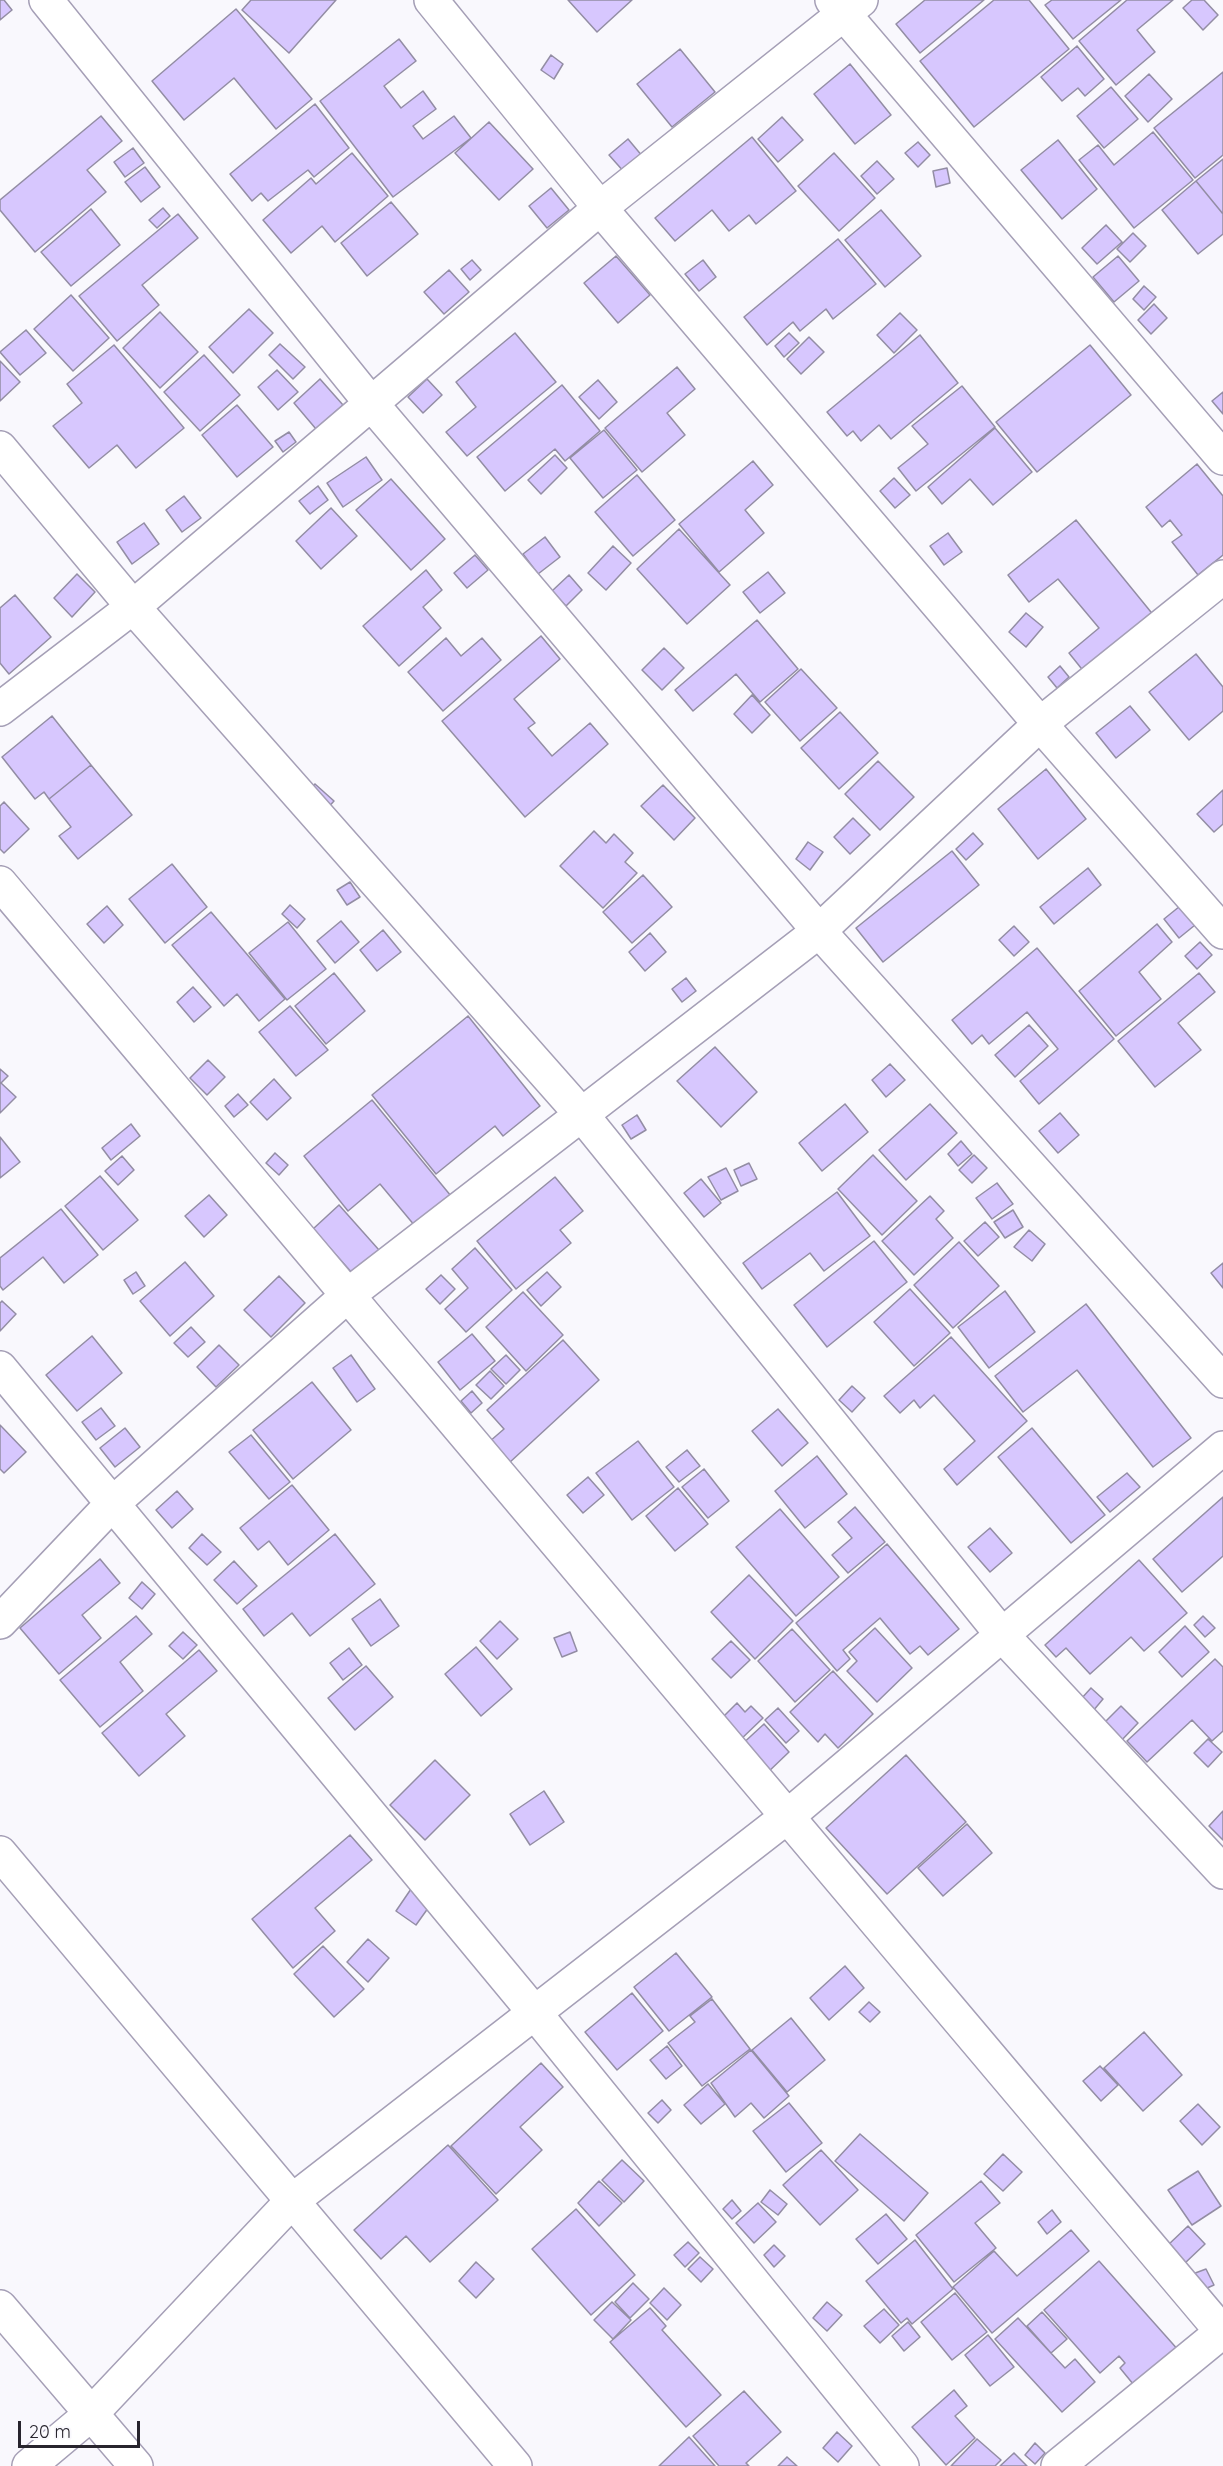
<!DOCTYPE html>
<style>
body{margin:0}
#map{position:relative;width:1223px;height:2466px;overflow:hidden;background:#f9f8fd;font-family:Quicksand,sans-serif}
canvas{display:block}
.scale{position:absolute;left:18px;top:2421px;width:122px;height:27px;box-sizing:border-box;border:3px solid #27242d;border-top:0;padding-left:8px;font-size:18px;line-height:21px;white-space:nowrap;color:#27242d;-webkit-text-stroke:4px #f9f8fd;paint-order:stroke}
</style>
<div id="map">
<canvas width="1223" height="2466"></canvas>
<div class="scale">20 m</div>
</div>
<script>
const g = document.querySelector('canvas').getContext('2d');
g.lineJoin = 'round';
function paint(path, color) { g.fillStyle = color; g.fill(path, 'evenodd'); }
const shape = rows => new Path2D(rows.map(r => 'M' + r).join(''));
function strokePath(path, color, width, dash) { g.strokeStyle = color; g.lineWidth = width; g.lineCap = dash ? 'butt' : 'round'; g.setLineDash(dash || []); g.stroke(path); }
const building = shape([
 [0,0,4,0,12,10,0,20,0,0],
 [251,0,336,0,289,53,242,10,251,0],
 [568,0,632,0,597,32,568,0],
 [925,0,984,0,920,53,896,24,925,0],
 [994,0,1029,0,1069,49,974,127,920,61,994,0],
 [1052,0,1121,0,1073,39,1045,5,1052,0],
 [1127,0,1173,0,1137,30,1155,52,1116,85,1079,41,1127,0],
 [1192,0,1204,0,1218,15,1203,30,1183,8,1192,0],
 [236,9,312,99,276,129,234,78,184,120,152,81,236,9],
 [399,39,416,61,384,86,401,108,423,91,436,109,413,126,423,139,454,116,471,138,393,197,320,101,399,39],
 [1077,46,1104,79,1085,96,1078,88,1062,101,1041,77,1077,46],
 [680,49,715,92,672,127,637,84,680,49],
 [551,55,563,64,554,79,541,70,551,55],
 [850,64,891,115,855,144,814,94,850,64],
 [1223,72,1223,155,1195,178,1154,128,1223,72],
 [1149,74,1172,99,1148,122,1125,96,1149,74],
 [1111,87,1138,119,1104,148,1077,116,1111,87],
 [315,104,349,148,314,177,308,170,268,201,261,193,252,201,230,174,315,104],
 [101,116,122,141,87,170,106,192,35,252,0,210,0,200,101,116],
 [782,117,803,140,778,162,758,139,782,117],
 [489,122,533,169,499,200,455,153,489,122],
 [1153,132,1193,180,1134,228,1079,160,1098,145,1114,165,1153,132],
 [752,137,796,191,756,224,749,215,729,231,712,210,675,241,655,218,752,137],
 [628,139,643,157,625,173,609,155,628,139],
 [1058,140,1097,189,1062,219,1021,170,1058,140],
 [918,142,930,155,918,167,905,153,918,142],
 [133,148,144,163,125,177,114,162,133,148],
 [352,153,388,196,335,242,322,226,291,253,263,220,311,178,316,184,352,153],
 [834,153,875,198,839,231,798,186,834,153],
 [1223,159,1223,214,1196,181,1223,159],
 [877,161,894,179,877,194,861,176,877,161],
 [145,167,160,187,141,202,125,182,145,167],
 [947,168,950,183,936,187,933,171,947,168],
 [1196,181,1223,214,1223,234,1198,254,1162,210,1196,181],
 [551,188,569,210,547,228,529,206,551,188],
 [391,202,418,234,367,276,341,243,391,202],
 [163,208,170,216,157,228,149,220,163,208],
 [91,209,120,245,71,286,41,252,91,209],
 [881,210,921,256,885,287,845,240,881,210],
 [178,214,198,238,142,285,159,305,117,341,79,296,178,214],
 [1106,225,1122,242,1097,264,1082,248,1106,225],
 [1133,233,1146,246,1130,262,1117,249,1133,233],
 [838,239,876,284,833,319,826,309,800,331,793,322,767,345,744,317,838,239],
 [616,256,650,295,618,323,584,283,616,256],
 [1118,256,1139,281,1114,302,1093,277,1118,256],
 [472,260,481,270,470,280,461,269,472,260],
 [703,260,716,277,699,291,685,274,703,260],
 [449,270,469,292,444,314,424,292,449,270],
 [1144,286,1156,297,1144,310,1133,299,1144,286],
 [71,295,109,338,73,371,34,329,71,295],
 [1154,304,1167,318,1151,334,1138,320,1154,304],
 [249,309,273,333,233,373,209,347,249,309],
 [160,312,198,352,160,388,123,348,160,312],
 [900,313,917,330,894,353,877,335,900,313],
 [26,330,46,353,20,375,0,352,26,330],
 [515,333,556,382,467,456,446,432,476,407,456,382,515,333],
 [789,333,799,343,784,357,775,346,789,333],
 [920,335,958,383,891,439,879,425,861,441,853,431,847,436,827,412,920,335],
 [809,337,824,352,801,374,787,359,809,337],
 [280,344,305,367,293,379,269,355,280,344],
 [114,345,184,428,136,468,117,445,89,468,53,426,82,403,67,384,114,345],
 [1090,345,1131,395,1037,472,996,422,1090,345],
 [204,355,240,395,200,431,164,392,204,355],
 [0,361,20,382,0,401,0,361],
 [677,367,695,389,667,413,685,435,642,472,605,428,677,367],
 [277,370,298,392,278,410,258,387,277,370],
 [320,379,343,405,316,429,294,403,320,379],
 [427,379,442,395,423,413,408,397,427,379],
 [598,380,617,402,599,419,579,397,598,380],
 [562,385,600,431,565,461,555,449,505,491,477,457,562,385],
 [962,386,995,427,916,491,898,468,928,444,912,426,962,386],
 [1223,392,1223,414,1212,401,1223,392],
 [237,405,273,447,237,477,202,435,237,405],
 [995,428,1032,472,993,505,970,479,942,504,928,487,995,428],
 [604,430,637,470,603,498,570,458,604,430],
 [289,432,296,442,283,452,275,441,289,432],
 [555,455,567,468,541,494,528,480,555,455],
 [366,457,382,480,343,507,327,483,366,457],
 [753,461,773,485,745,510,764,533,719,572,679,524,753,461],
 [1197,464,1223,496,1223,555,1198,575,1172,542,1182,535,1170,520,1162,527,1146,507,1197,464],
 [637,475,675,520,633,556,595,512,637,475],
 [894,478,910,495,895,508,880,491,894,478],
 [391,479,445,539,411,570,356,510,391,479],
 [318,486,328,500,310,514,299,501,318,486],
 [184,496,201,518,182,532,166,510,184,496],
 [331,508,357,536,321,569,296,541,331,508],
 [1076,520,1155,617,1085,673,1069,653,1099,628,1058,579,1029,602,1008,575,1076,520],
 [144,523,159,544,132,564,117,542,144,523],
 [679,529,730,585,687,624,637,569,679,529],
 [948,533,962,552,944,565,930,546,948,533],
 [545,537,560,557,538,574,523,554,545,537],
 [613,546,631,563,606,590,588,573,613,546],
 [475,555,488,570,467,588,454,573,475,555],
 [426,570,442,590,423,607,441,628,399,666,363,626,426,570],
 [768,572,785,593,760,613,743,592,768,572],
 [77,574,95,592,72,617,54,598,77,574],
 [569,575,582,590,566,606,552,591,569,575],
 [15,595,51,637,9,674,0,663,0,608,15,595],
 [1026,613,1043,627,1026,647,1009,632,1026,613],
 [757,620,798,669,760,702,736,674,693,711,675,690,757,620],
 [541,636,560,659,514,699,535,723,528,728,552,756,590,723,608,744,525,817,442,721,541,636],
 [446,638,461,656,482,638,501,660,443,711,408,672,446,638],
 [664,648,684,668,662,690,642,670,664,648],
 [1196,654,1223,687,1223,711,1189,740,1149,692,1196,654],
 [1060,666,1069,677,1057,688,1048,677,1060,666],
 [801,669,837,708,800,741,765,702,801,669],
 [752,695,770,715,752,733,734,714,752,695],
 [1130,706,1150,730,1116,758,1096,733,1130,706],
 [840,712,878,753,839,789,801,748,840,712],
 [52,716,91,765,49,799,44,792,35,799,2,757,52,716],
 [878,761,914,797,880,830,845,794,878,761],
 [91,765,132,815,78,859,59,836,71,827,49,799,91,765],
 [1046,769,1086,819,1038,859,998,809,1046,769],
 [315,784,334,801,325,811,307,794,315,784],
 [663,785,695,818,674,840,641,806,663,785],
 [1223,790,1223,824,1214,832,1197,814,1223,790],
 [4,802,29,829,4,853,0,849,0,806,4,802],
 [853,818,870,835,850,854,834,837,853,818],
 [594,831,606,843,614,834,633,853,625,862,637,873,603,908,560,866,594,831],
 [973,833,983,844,966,860,956,849,973,833],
 [808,842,823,852,810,870,796,859,808,842],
 [952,851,979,885,883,962,856,928,952,851],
 [172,864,207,907,165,943,129,899,172,864],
 [1088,868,1101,885,1054,924,1040,907,1088,868],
 [643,875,672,907,632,943,603,912,643,875],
 [350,882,360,897,347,905,337,890,350,882],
 [1185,902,1200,921,1179,938,1164,919,1185,902],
 [290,905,305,919,297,928,282,914,290,905],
 [107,906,123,925,104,943,87,924,107,906],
 [211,912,285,999,259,1021,237,994,224,1006,172,945,211,912],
 [341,921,359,942,335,963,317,941,341,921],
 [288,922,326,969,287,1000,249,953,288,922],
 [1157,924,1172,942,1139,972,1161,999,1116,1036,1079,991,1157,924],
 [1014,926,1029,942,1014,956,999,940,1014,926],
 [383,930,401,952,377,971,360,950,383,930],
 [650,933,666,952,645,971,629,952,650,933],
 [1200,942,1212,955,1197,969,1185,956,1200,942],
 [1037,948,1114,1039,1039,1104,1020,1081,1058,1049,1027,1012,989,1044,982,1035,972,1044,952,1020,1037,948],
 [334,973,365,1011,326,1044,295,1006,334,973],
 [1199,973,1215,992,1178,1023,1201,1050,1155,1087,1118,1041,1199,973],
 [686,978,696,991,682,1002,672,989,686,978],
 [193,987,211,1007,194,1022,177,1002,193,987],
 [290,1006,328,1050,296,1076,259,1032,290,1006],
 [468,1016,540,1106,503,1136,495,1126,436,1174,372,1095,468,1016],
 [1029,1025,1048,1046,1015,1077,995,1055,1029,1025],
 [715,1047,757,1092,721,1127,677,1081,715,1047],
 [208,1060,225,1077,207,1095,190,1078,208,1060],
 [890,1064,905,1080,886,1097,872,1080,890,1064],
 [0,1069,8,1076,1,1083,16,1097,0,1113,0,1069],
 [274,1079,291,1098,267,1120,250,1102,274,1079],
 [238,1094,248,1105,234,1117,225,1106,238,1094],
 [372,1100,451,1196,415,1226,380,1184,348,1211,304,1156,372,1100],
 [845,1104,868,1132,822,1171,799,1143,845,1104],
 [930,1104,957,1133,906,1180,879,1150,930,1104],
 [1060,1113,1079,1135,1058,1153,1039,1131,1060,1113],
 [637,1115,646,1130,631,1139,622,1125,637,1115],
 [131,1124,140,1136,111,1160,102,1148,131,1124],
 [0,1137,20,1162,0,1178,0,1137],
 [961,1141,972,1154,958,1166,948,1154,961,1141],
 [275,1153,288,1165,279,1175,266,1163,275,1153],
 [873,1155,917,1201,882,1235,838,1189,873,1155],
 [974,1155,987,1168,972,1183,959,1170,974,1155],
 [122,1156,134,1170,118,1185,105,1171,122,1156],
 [749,1163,757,1179,741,1186,734,1170,749,1163],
 [726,1168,738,1191,721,1200,708,1177,726,1168],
 [100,1176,138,1220,103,1250,65,1206,100,1176],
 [555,1177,583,1211,560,1230,571,1243,516,1289,477,1241,555,1177],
 [701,1179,721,1203,704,1217,684,1193,701,1179],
 [997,1183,1013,1204,992,1219,976,1198,997,1183],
 [837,1192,870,1236,824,1271,810,1253,762,1289,743,1263,837,1192],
 [209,1195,227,1215,204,1237,185,1216,209,1195],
 [930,1196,944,1211,936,1219,953,1238,914,1275,882,1241,930,1196],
 [339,1205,379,1250,353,1274,313,1229,339,1205],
 [61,1209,98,1255,64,1283,43,1257,3,1290,0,1286,0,1258,61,1209],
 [1013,1210,1023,1227,1005,1238,994,1222,1013,1210],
 [985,1222,999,1237,978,1256,964,1241,985,1222],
 [1029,1230,1045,1244,1032,1261,1014,1247,1029,1230],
 [874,1241,907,1282,827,1347,794,1305,874,1241],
 [959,1242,999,1286,953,1328,914,1285,959,1242],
 [475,1248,512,1290,466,1332,445,1309,468,1288,452,1269,475,1248],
 [185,1262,214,1296,170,1336,140,1301,185,1262],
 [1223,1263,1223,1288,1211,1273,1223,1263],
 [136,1272,145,1286,133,1294,124,1280,136,1272],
 [547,1272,561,1287,541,1306,527,1290,547,1272],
 [441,1275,455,1289,440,1304,426,1289,441,1275],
 [279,1276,305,1303,271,1337,244,1310,279,1276],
 [910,1289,950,1333,914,1366,874,1322,910,1289],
 [1005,1291,1035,1332,989,1368,958,1327,1005,1291],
 [523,1292,563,1335,526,1371,486,1327,523,1292],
 [2,1301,16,1314,0,1331,0,1303,2,1301],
 [1086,1304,1191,1438,1153,1467,1077,1370,1023,1412,995,1376,1086,1304],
 [191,1327,205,1342,188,1357,174,1343,191,1327],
 [472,1334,495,1361,460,1390,438,1362,472,1334],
 [92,1336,122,1373,77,1411,46,1375,92,1336],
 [951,1337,1027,1421,957,1485,944,1469,975,1441,934,1395,920,1408,914,1400,900,1413,884,1396,951,1337],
 [563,1340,599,1380,509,1463,489,1442,504,1429,487,1410,563,1340],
 [219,1345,239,1365,216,1387,197,1367,219,1345],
 [351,1355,375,1389,357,1402,333,1368,351,1355],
 [506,1355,520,1370,506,1384,491,1369,506,1355],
 [490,1371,504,1386,491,1399,476,1385,490,1371],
 [312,1382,351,1430,293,1479,253,1430,312,1382],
 [852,1386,865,1398,852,1412,839,1400,852,1386],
 [472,1391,482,1403,471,1413,461,1401,472,1391],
 [101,1408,115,1426,96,1440,82,1422,101,1408],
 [778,1409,808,1443,782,1466,752,1431,778,1409],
 [0,1425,26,1452,4,1473,0,1469,0,1425],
 [125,1428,140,1447,115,1467,100,1448,125,1428],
 [1032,1428,1105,1515,1071,1543,998,1457,1032,1428],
 [251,1435,290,1482,269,1499,229,1452,251,1435],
 [638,1441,674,1487,632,1520,596,1473,638,1441],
 [687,1450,700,1466,679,1482,666,1467,687,1450],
 [817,1456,847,1494,805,1528,775,1491,817,1456],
 [704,1469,729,1501,708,1518,682,1487,704,1469],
 [1127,1473,1140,1487,1110,1512,1097,1497,1127,1473],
 [588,1477,604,1495,583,1513,567,1495,588,1477],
 [292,1485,329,1530,288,1565,269,1541,258,1550,240,1528,292,1485],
 [678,1488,708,1524,675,1551,646,1516,678,1488],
 [177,1491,193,1509,172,1528,156,1510,177,1491],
 [1223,1497,1223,1556,1182,1592,1153,1559,1223,1497],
 [855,1507,885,1542,848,1573,832,1555,852,1538,838,1522,855,1507],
 [780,1509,839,1577,796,1616,736,1547,780,1509],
 [990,1528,1012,1553,990,1572,968,1547,990,1528],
 [202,1534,221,1552,207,1565,189,1548,202,1534],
 [335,1534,375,1584,310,1636,292,1613,264,1636,243,1609,335,1534],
 [887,1544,959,1629,928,1655,920,1646,910,1654,880,1618,843,1650,850,1659,837,1671,796,1623,887,1544],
 [100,1559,120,1583,82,1615,101,1638,59,1674,20,1628,100,1559],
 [1139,1560,1187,1613,1144,1651,1131,1637,1090,1674,1066,1648,1056,1657,1045,1645,1139,1560],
 [234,1561,257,1586,237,1604,214,1580,234,1561],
 [749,1575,793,1621,755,1659,711,1612,749,1575],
 [142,1582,155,1594,142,1609,129,1598,142,1582],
 [380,1599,399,1626,371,1646,352,1619,380,1599],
 [136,1616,152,1634,120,1662,143,1691,100,1727,60,1680,136,1616],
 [1203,1616,1215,1628,1205,1637,1194,1625,1203,1616],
 [500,1621,518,1639,497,1659,480,1641,500,1621],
 [1185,1626,1209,1652,1182,1677,1159,1652,1185,1626],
 [875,1628,912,1668,877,1702,847,1671,857,1661,849,1652,875,1628],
 [792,1629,830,1670,795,1702,758,1661,792,1629],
 [183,1632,197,1645,183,1659,169,1646,183,1632],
 [570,1632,577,1651,562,1657,554,1638,570,1632],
 [731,1641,750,1660,731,1678,712,1659,731,1641],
 [476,1647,512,1689,481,1716,445,1674,476,1647],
 [349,1648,362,1665,343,1680,330,1663,349,1648],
 [199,1650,217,1671,166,1714,185,1736,139,1776,102,1733,199,1650],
 [1215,1659,1223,1667,1223,1731,1212,1741,1192,1720,1147,1762,1127,1741,1215,1659],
 [366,1666,393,1697,355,1730,328,1698,366,1666],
 [833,1671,873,1714,838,1748,825,1734,818,1742,790,1712,833,1671],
 [1091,1688,1103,1699,1093,1711,1081,1699,1091,1688],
 [737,1703,745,1712,751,1706,763,1718,737,1743,717,1723,737,1703],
 [1121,1706,1138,1723,1119,1743,1101,1726,1121,1706],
 [778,1708,799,1731,786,1743,765,1720,778,1708],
 [764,1724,789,1752,765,1775,739,1747,764,1724],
 [1208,1739,1222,1752,1208,1767,1194,1753,1208,1739],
 [906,1755,966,1822,887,1894,826,1828,906,1755],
 [435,1760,470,1795,425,1840,390,1805,435,1760],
 [544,1791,564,1822,530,1845,510,1814,544,1791],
 [1223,1811,1223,1840,1209,1826,1223,1811],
 [967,1824,992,1853,943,1896,918,1868,967,1824],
 [350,1835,372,1860,315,1908,335,1931,293,1968,252,1919,350,1835],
 [411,1889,431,1904,416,1925,396,1911,411,1889],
 [368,1939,389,1958,368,1982,347,1962,368,1939],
 [323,1946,364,1989,334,2017,294,1974,323,1946],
 [676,1953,712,1997,669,2031,634,1987,676,1953],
 [845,1966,864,1988,829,2020,810,1998,845,1966],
 [632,1993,663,2031,617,2070,585,2032,632,1993],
 [712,1999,750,2049,702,2086,668,2043,695,2022,690,2016,712,1999],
 [869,2002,880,2012,870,2022,859,2012,869,2002],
 [791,2018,825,2060,787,2092,752,2050,791,2018],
 [1144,2032,1182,2075,1143,2111,1104,2068,1144,2032],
 [667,2046,682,2066,666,2079,650,2060,667,2046],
 [751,2050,789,2096,764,2118,751,2103,735,2117,711,2083,751,2050],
 [541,2063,563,2087,520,2127,542,2150,496,2194,451,2146,541,2063],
 [1100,2066,1118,2085,1101,2101,1083,2081,1100,2066],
 [708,2084,725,2104,701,2124,684,2105,708,2084],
 [662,2100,671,2110,658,2123,648,2113,662,2100],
 [789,2103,822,2143,786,2172,753,2131,789,2103],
 [1198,2104,1220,2127,1202,2145,1180,2121,1198,2104],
 [860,2134,928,2193,904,2221,835,2161,860,2134],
 [448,2145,498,2200,430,2262,406,2236,381,2259,354,2230,448,2145],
 [821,2150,858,2190,820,2225,783,2185,821,2150],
 [1003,2154,1022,2172,1003,2191,984,2174,1003,2154],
 [622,2160,644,2181,624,2202,602,2180,622,2160],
 [1198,2171,1221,2206,1192,2225,1168,2190,1198,2171],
 [599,2181,622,2203,599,2226,578,2203,599,2181],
 [981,2181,1000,2203,975,2223,996,2248,954,2282,916,2235,981,2181],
 [770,2190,787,2204,778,2215,761,2202,770,2190],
 [732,2200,741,2211,732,2219,723,2209,732,2200],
 [758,2203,776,2222,754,2243,736,2223,758,2203],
 [576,2209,635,2275,591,2315,532,2249,576,2209],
 [1052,2210,1061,2222,1047,2234,1038,2222,1052,2210],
 [886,2214,907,2239,878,2264,856,2239,886,2214],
 [1188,2226,1205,2244,1184,2264,1167,2246,1188,2226],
 [1071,2230,1089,2251,992,2333,953,2287,994,2251,1017,2276,1071,2230],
 [915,2240,953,2289,912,2324,907,2318,901,2323,866,2281,915,2240],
 [688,2242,699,2253,685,2267,674,2255,688,2242],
 [774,2245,785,2256,774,2267,764,2255,774,2245],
 [700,2257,713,2269,701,2282,688,2269,700,2257],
 [1099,2261,1180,2352,1138,2390,1120,2368,1125,2363,1119,2356,1100,2373,1044,2310,1099,2261],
 [476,2262,494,2279,476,2298,459,2281,476,2262],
 [1206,2269,1214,2285,1198,2292,1190,2275,1206,2269],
 [633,2283,649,2299,630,2318,615,2302,633,2283],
 [664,2288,681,2305,667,2320,650,2303,664,2288],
 [955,2293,987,2332,952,2360,921,2322,955,2293],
 [612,2302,631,2320,613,2339,594,2320,612,2302],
 [827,2302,842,2315,827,2331,813,2318,827,2302],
 [650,2308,666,2326,662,2330,721,2395,686,2427,610,2342,650,2308],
 [884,2309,899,2325,880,2343,864,2326,884,2309],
 [1042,2312,1067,2339,1051,2353,1027,2326,1042,2312],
 [1018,2318,1065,2368,1075,2359,1095,2382,1062,2412,995,2339,1018,2318],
 [908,2322,920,2337,904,2351,892,2336,908,2322],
 [988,2335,1014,2367,990,2386,965,2355,988,2335],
 [954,2390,967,2406,955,2416,975,2438,946,2465,912,2427,954,2390],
 [744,2391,781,2432,746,2463,749,2466,719,2466,693,2436,744,2391],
 [837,2432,852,2446,838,2462,823,2448,837,2432],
 [689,2437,715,2466,659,2466,689,2437],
 [977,2439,1001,2460,995,2466,951,2466,977,2439],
 [1035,2443,1045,2453,1035,2464,1025,2455,1035,2443],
 [1014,2453,1027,2466,1000,2466,1014,2453],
 [787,2457,797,2466,778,2466,787,2457]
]);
paint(building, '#d7c7fe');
strokePath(building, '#938da4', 1.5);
const minor = shape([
 [46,0,370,402,819,931,1223,1381],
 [431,0,600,208,1040,724,1223,932],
 [832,0,1223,458],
 [0,448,133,607,582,1115,1003,1636,1223,1872],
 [0,709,133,607,600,208,861,0],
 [0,883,1223,2333],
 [0,1368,534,2012,902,2466],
 [0,1622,112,1504,348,1295,819,931,1040,724,1223,577],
 [0,1853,515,2466],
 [0,2307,136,2466],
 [29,2466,91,2414,292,2201,788,1816,1223,1448],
 [1058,2466,1223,2331]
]);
strokePath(minor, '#a59fb6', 36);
strokePath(minor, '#fff', 33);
</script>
